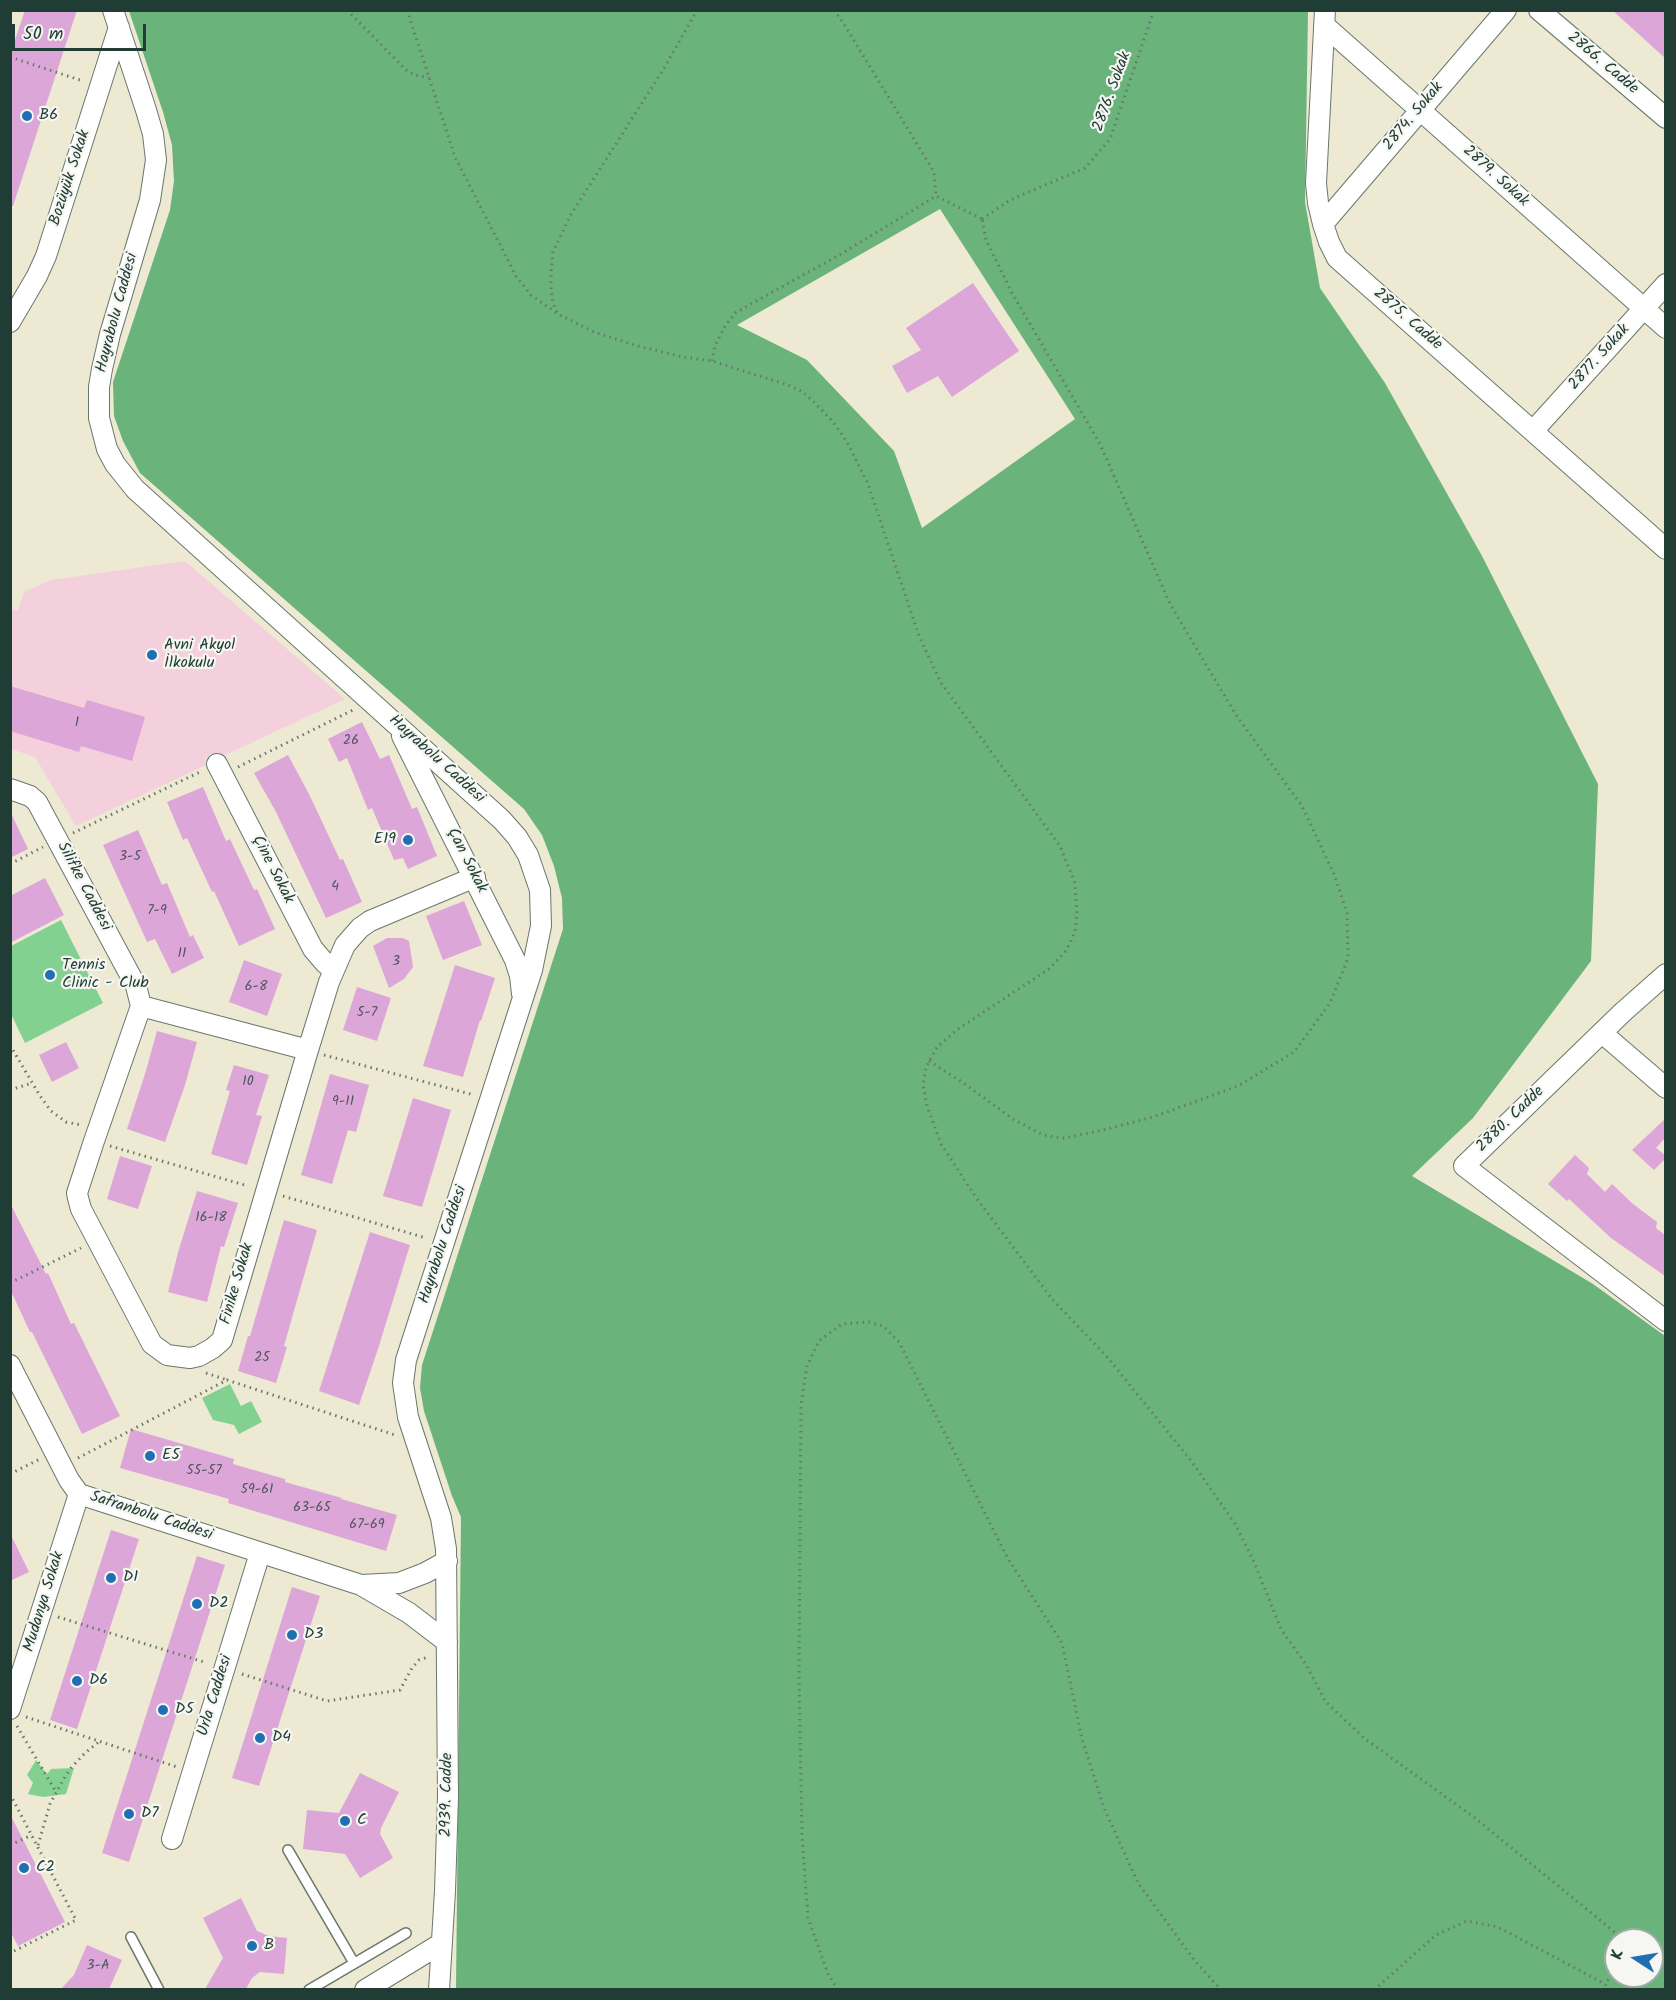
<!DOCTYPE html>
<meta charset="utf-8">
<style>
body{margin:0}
#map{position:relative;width:1676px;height:2000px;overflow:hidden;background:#ede9d2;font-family:Kalam,sans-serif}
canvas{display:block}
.frame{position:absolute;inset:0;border:12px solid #1f3d34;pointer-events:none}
.north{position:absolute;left:1604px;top:1928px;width:60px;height:60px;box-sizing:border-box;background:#f6f6f2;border:2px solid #a0aca6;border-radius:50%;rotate:282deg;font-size:16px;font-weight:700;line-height:24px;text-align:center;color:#1f3d34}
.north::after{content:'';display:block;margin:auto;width:21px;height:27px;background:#1f6fb2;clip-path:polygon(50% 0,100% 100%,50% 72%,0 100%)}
.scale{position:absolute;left:12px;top:24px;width:134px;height:27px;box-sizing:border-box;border:3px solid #1f3d34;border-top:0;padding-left:8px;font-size:18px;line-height:21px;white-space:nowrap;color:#1f3d34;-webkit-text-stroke:4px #f6f6f2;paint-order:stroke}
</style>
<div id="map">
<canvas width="1676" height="2000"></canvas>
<div class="frame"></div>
<div class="north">K</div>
<div class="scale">50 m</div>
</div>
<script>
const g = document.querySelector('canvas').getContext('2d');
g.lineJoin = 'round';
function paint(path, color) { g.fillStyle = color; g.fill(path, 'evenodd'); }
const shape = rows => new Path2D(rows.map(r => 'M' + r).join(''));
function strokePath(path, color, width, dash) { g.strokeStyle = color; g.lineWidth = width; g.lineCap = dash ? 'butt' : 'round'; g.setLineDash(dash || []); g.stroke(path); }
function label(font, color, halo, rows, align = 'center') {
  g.font = font + ' Kalam,sans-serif'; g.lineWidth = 4.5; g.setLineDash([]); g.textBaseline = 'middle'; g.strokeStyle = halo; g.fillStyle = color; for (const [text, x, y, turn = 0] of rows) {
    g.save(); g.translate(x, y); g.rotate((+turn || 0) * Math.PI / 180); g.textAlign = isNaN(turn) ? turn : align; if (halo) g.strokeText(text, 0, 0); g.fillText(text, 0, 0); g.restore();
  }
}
paint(shape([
 [185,561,345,699,223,756,217,754,211,754,206,759,206,765,76,826,35,757,11,749,11,609,18,611,24,592,51,580]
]), '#f4cfdc');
paint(shape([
 [61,920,103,1003,25,1043,11,1014,11,946],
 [230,1384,241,1406,251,1401,262,1422,239,1434,234,1425,213,1420,202,1398],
 [36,1760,47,1774,51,1769,74,1768,66,1794,43,1797,28,1794,33,1783,27,1775]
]), '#83d191');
paint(shape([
 [129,11,1308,11,1305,202,1320,288,1385,383,1482,556,1598,784,1591,961,1473,1118,1412,1176,1593,1284,1665,1336,1665,1989,456,1989,461,1517,452,1496,424,1411,420,1388,422,1365,563,929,562,898,554,866,542,835,524,809,140,473,123,441,114,416,113,382,170,210,174,181,172,145,163,112],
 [940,209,1075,419,922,528,894,451,807,360,737,325],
 [1616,1940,1652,1940,1652,1976,1616,1976]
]), '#6ab37b');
paint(shape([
 [25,10,77,10,13,206,10,206,10,55],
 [1612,10,1665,10,1665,58],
 [973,283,1019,351,952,397,938,376,907,393,892,366,921,350,906,328],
 [10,686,84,708,87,700,145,717,132,761,81,746,79,752,10,731],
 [362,722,380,759,389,755,412,809,417,807,437,856,408,869,403,858,394,860,372,808,368,810,347,758,339,762,328,739],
 [288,755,309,794,340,860,343,859,362,902,326,918,276,812,254,773],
 [203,787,226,841,230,839,254,890,257,889,275,929,239,946,214,891,212,892,187,838,183,840,167,802],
 [10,811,28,849,10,858],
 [138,830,162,885,167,883,190,937,193,935,204,958,172,974,155,939,147,942,103,845],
 [45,878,64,915,10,943,10,896],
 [464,901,482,945,443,960,426,916],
 [387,938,403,938,409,941,413,967,404,979,389,988,373,946],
 [244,960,282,974,267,1016,229,1002],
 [455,965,495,978,481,1021,480,1020,463,1077,423,1066],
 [357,987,391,998,377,1041,343,1030],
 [157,1031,197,1042,185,1085,165,1142,127,1129,145,1074],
 [66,1042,79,1068,52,1082,39,1055],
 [234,1065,269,1075,256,1115,262,1116,247,1165,211,1154,230,1091,226,1090],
 [330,1074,369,1085,356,1132,348,1130,332,1184,301,1175],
 [413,1098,451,1110,422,1207,383,1196],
 [1665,1119,1665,1138,1656,1148,1665,1155,1665,1159,1654,1170,1632,1150],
 [1575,1155,1589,1168,1587,1174,1605,1192,1612,1184,1633,1204,1657,1222,1656,1228,1665,1235,1665,1276,1611,1238,1569,1199,1567,1201,1548,1184],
 [120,1156,152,1166,138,1209,107,1199],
 [197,1191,238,1203,224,1247,221,1246,207,1302,168,1292,179,1249],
 [10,1203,46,1274,48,1273,71,1324,74,1323,120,1416,82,1434,32,1332,30,1332,10,1289],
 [284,1220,317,1230,284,1346,287,1347,276,1383,238,1371,248,1336,250,1336],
 [370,1232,410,1245,378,1349,359,1405,319,1391],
 [131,1429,234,1459,233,1464,285,1479,285,1482,342,1498,341,1499,397,1515,386,1551,228,1503,229,1499,120,1468],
 [111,1530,139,1539,77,1729,50,1720],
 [10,1533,29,1572,10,1581],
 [197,1556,225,1565,129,1862,102,1853],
 [292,1587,320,1596,259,1786,232,1778],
 [360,1773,399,1792,381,1828,380,1834,393,1858,360,1878,345,1854,303,1849,307,1810,339,1813],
 [10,1814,65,1922,18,1946,10,1931],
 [241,1898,257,1931,269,1936,287,1938,284,1974,260,1972,252,1978,246,1989,205,1989,223,1958,203,1918],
 [87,1945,122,1960,109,1989,61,1989,74,1975]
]), '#dda6d8');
const lane = shape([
 [288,1850,354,1963],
 [131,1937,159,1990],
 [309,1990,406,1933]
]);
const street = shape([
 [113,10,146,110,153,134,156,160,150,200,110,334,102,369,99,387,99,418,107,449,115,464,135,489,502,820,517,837,528,855,540,890,541,926,532,970,406,1360,403,1383,408,1417,441,1518,446,1549,448,1797,445,1891,439,1990],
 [1325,10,1316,183,1318,203,1323,224,1329,242,1337,258,1666,549],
 [1539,10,1666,118],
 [1324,25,1666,328],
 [1323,224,1506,10],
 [10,322,37,276,46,256,119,27],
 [1533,431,1666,284],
 [402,736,515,960,520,976,522,994],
 [217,764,313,949,325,963,334,970],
 [10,789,30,796,37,802,136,986,141,1006,308,1050],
 [1666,974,1623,1012,1464,1166,1666,1321],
 [141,1006,94,1141,77,1193,78,1198,81,1209,152,1344,167,1355,190,1358,199,1356,213,1348,222,1340,308,1050,329,982,345,945,360,928,370,921,475,877],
 [1602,1033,1666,1088],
 [10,1365,69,1480,79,1494,361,1585,409,1613,447,1642],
 [362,1585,399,1583,425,1573,447,1561],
 [10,1709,79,1494],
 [172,1839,260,1553],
 [365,1990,442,1943]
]);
strokePath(lane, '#67796b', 12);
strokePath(street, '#67796b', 22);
strokePath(shape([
 [347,10,407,71,415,75,429,78],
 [407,10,455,157,516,276,531,295,558,314,594,332,638,346,683,357,712,361,788,385,803,392,816,404,833,422,847,442,868,484,919,636,941,683,1060,846,1075,883,1077,914,1075,932,1066,951,1049,969,958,1029,937,1047,926,1067,923,1085,927,1106,941,1144,977,1199,1052,1299,1108,1358,1192,1462,1235,1524,1254,1562,1281,1629,1307,1666,1325,1701,1364,1738,1475,1818,1617,1934,1619,1940],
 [834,10,842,21,934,172,936,196],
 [10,57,83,81],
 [982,219,1010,200,1085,168,1110,139,1154,10],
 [557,312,553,303,551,290,551,271,553,252,570,216,663,70,697,10],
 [712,361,715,346,725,326,735,313,841,254,936,196,982,219],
 [238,767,353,710],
 [73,833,202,771],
 [10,864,43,847],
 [10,1045,40,1096,51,1111,66,1122,81,1125],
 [324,1055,474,1095],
 [929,1061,965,1084,1013,1119,1043,1135,1064,1138,1095,1132,1153,1117,1238,1086,1294,1052,1330,1003,1348,958,1347,913,1334,874,1302,806,1236,715,1170,604,1100,444,1012,293,986,240,982,219],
 [10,1090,32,1083],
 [110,1146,248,1186],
 [283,1196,426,1238],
 [10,1283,81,1248],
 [206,1373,227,1380],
 [78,1458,227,1380,395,1435],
 [10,1474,40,1459],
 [58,1617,207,1663],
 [242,1674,327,1701,400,1690,412,1668,419,1660,428,1657],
 [26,1717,177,1767],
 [17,1726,56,1792],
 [10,1794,76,1920,10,1953],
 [10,1845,32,1835],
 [38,1845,50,1804,63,1780,71,1768,85,1753,100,1741],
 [838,1990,828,1974,808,1918,802,1836,799,1674,801,1405,807,1366,819,1341,842,1324,869,1322,883,1326,899,1342,1007,1557,1062,1643,1082,1739,1104,1808,1138,1883,1195,1961,1221,1990],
 [1374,1990,1436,1935,1467,1921,1498,1927,1605,1984],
 [1610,1990,1605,1984,1616,1969]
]), '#67796b', 3, [1.5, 4.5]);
strokePath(lane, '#fff', 9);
strokePath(street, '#fff', 20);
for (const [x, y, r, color] of [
 [27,116,6,"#1f6fb2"],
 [152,655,6,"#1f6fb2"],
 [408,840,6,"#1f6fb2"],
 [50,975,6,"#1f6fb2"],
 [150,1456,6,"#1f6fb2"],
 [111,1578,6,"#1f6fb2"],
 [197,1604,6,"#1f6fb2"],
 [292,1635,6,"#1f6fb2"],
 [77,1681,6,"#1f6fb2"],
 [163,1710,6,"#1f6fb2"],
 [260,1738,6,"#1f6fb2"],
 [129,1814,6,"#1f6fb2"],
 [345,1821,6,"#1f6fb2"],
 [24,1868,6,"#1f6fb2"],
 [252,1946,6,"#1f6fb2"]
]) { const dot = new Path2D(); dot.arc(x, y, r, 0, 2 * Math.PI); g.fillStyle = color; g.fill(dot); strokePath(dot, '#f6f6f2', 2); }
label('14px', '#4e575d', null, [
 ["1",77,724],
 ["26",351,742],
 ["3-5",130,858],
 ["4",335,888],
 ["7-9",157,912],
 ["11",182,955],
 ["3",396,963],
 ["6-8",256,988],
 ["5-7",367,1014],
 ["10",248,1083],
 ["9-11",343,1103],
 ["16-18",211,1219],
 ["25",262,1359],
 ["55-57",204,1472],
 ["59-61",257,1491],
 ["63-65",312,1509],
 ["67-69",367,1526],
 ["3-A",98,1967]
]);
label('16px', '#1f3d34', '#f6f6f2', [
 ["2866. Cadde",1602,64,40],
 ["2876. Sokak",1113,92,-70],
 ["2874. Sokak",1414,117,-50],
 ["2879. Sokak",1495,177,42],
 ["Bozüyük Sokak",71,178,-72],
 ["Hayrabolu Caddesi",118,313,-75],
 ["2875. Cadde",1407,320,41],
 ["2877. Sokak",1600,358,-48],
 ["Hayrabolu Caddesi",436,760,42],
 ["Çan Sokak",466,861,63],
 ["Çine Sokak",272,870,63],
 ["Silifke Caddesi",83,887,62],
 ["2880. Cadde",1511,1120,-44],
 ["Hayrabolu Caddesi",444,1245,-72],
 ["Finike Sokak",238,1284,-74],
 ["Safranbolu Caddesi",151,1517,18],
 ["Mudanya Sokak",45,1602,-73],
 ["Urla Caddesi",216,1696,-73],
 ["2939. Cadde",448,1795,-89]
]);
label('16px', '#1f3d34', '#f6f6f2', [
 ["B6",39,116],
 ["Avni Akyol",164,646],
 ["İlkokulu",164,664],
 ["E19",396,840,"right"],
 ["Tennis",62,966],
 ["Clinic - Club",62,984],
 ["E5",162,1456],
 ["D1",123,1578],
 ["D2",209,1604],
 ["D3",304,1635],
 ["D6",89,1681],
 ["D5",175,1710],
 ["D4",272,1738],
 ["D7",141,1814],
 ["C",357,1821],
 ["C2",36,1868],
 ["B",264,1946]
], 'left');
</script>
